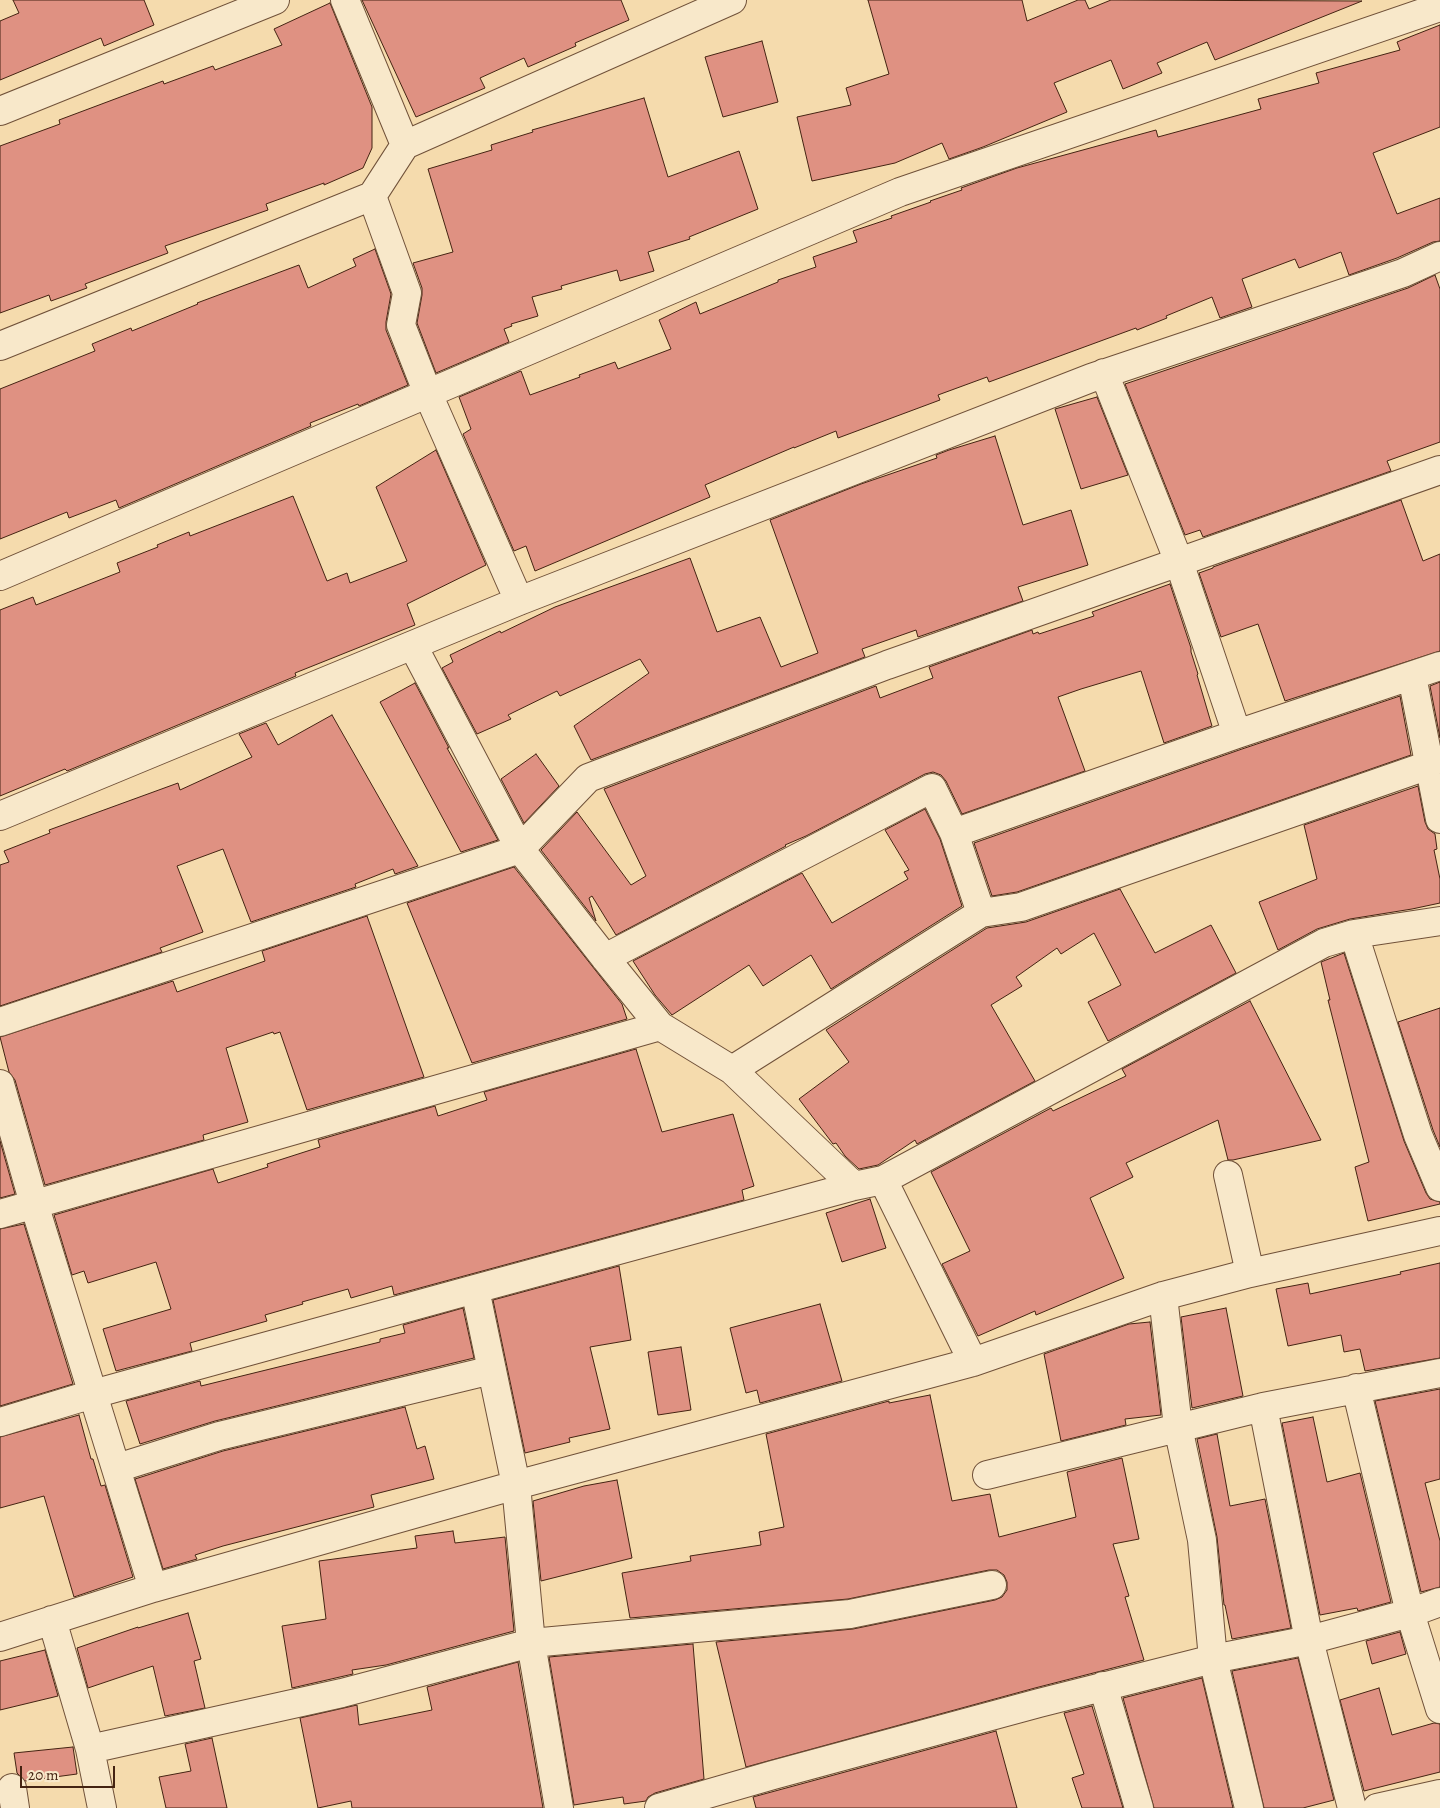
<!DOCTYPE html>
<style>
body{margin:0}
#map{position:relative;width:1440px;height:1808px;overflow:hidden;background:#f5dbad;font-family:Alegreya,serif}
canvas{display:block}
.scale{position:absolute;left:20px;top:1766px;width:95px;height:22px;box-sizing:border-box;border:2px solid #442312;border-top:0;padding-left:6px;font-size:15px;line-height:18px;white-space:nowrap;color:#442312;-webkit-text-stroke:4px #f8e8ca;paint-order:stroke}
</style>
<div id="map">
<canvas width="1440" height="1808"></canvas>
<div class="scale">20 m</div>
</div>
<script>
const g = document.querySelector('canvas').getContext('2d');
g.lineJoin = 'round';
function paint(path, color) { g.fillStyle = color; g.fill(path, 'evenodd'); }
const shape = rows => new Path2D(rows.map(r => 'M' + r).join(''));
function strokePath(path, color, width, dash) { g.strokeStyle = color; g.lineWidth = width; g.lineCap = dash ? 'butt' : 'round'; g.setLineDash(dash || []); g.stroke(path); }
const building = shape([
 [13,0,144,0,154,25,104,46,101,38,0,80,0,21,19,13,13,0],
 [362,0,621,0,629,20,575,43,576,46,528,67,524,58,480,78,485,88,416,117,362,0],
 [868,0,1022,0,1027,21,1078,0,1085,0,1089,9,1111,0,1362,1,1215,60,1207,42,1157,63,1162,73,1123,89,1111,60,1054,83,1067,112,983,147,949,159,942,143,895,163,812,181,797,117,851,105,846,88,889,74,868,0],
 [330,3,372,107,372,148,363,168,324,185,324,183,266,204,268,210,165,246,168,253,85,284,87,288,51,301,49,295,0,313,0,146,60,124,59,120,163,81,164,84,213,66,215,70,282,45,274,29,330,3],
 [1440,25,1440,127,1373,153,1397,214,1440,198,1440,241,1433,242,1397,258,1349,275,1341,252,1299,268,1295,259,1242,279,1252,307,1220,318,1212,297,1166,316,1167,318,1137,330,1136,328,989,382,987,377,938,395,940,400,838,438,836,431,794,448,794,447,705,485,710,497,535,571,526,546,514,551,463,434,471,429,459,397,521,371,530,395,580,377,579,375,615,362,618,369,671,349,659,320,696,302,700,314,778,282,778,280,816,267,813,257,857,242,853,231,892,218,891,216,931,202,930,201,962,190,961,188,1017,168,1156,130,1158,137,1261,109,1258,99,1319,83,1316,73,1400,50,1397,42,1440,25],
 [762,41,778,102,723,117,705,57,762,41],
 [644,98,668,177,739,151,758,209,689,237,690,239,648,252,654,271,620,281,617,270,561,286,562,289,532,297,538,316,511,324,512,326,504,329,509,342,436,373,417,323,422,295,422,288,413,263,453,252,428,169,492,150,491,145,533,132,532,130,644,98],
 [375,249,391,294,386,322,386,330,408,385,359,406,358,404,310,423,311,426,119,508,116,500,69,518,67,512,0,539,0,389,95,351,92,344,131,328,132,331,198,304,197,303,299,265,308,288,356,266,353,259,375,249],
 [1435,275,1440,289,1440,442,1387,461,1391,471,1203,537,1200,530,1185,535,1125,384,1408,288,1435,275],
 [1097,397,1128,475,1081,489,1055,409,1097,397],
 [995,436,1023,525,1071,510,1088,565,1018,587,1023,601,918,637,916,630,862,649,865,657,591,760,574,726,649,673,640,659,560,696,557,691,508,715,511,719,477,734,442,668,453,662,450,655,500,631,501,633,555,607,690,558,717,632,760,617,781,667,818,653,770,520,861,484,937,458,936,455,949,450,995,436],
 [436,450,486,565,407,604,415,625,295,673,296,676,67,771,65,769,0,796,0,610,33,597,36,605,120,572,117,563,158,547,157,545,189,532,190,536,293,496,327,581,347,573,350,583,407,561,376,487,436,450],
 [1401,500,1423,561,1440,554,1440,651,1285,701,1258,624,1221,637,1199,573,1213,568,1213,567,1401,500],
 [1170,584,1191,648,1191,652,1198,674,1197,675,1212,726,1164,743,1141,671,1081,689,1058,697,1085,771,962,814,946,781,941,775,933,772,925,774,806,836,785,845,786,846,616,935,592,896,589,898,596,921,541,850,577,812,631,885,646,876,604,789,876,686,880,698,933,678,929,667,1032,630,1033,634,1038,632,1039,634,1094,616,1092,612,1170,584],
 [1440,682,1440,738,1430,686,1440,682],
 [415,683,449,748,447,748,498,840,461,852,380,702,415,683],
 [1400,696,1411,755,1017,892,992,896,974,843,1242,749,1400,696],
 [332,715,418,866,395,874,393,869,355,884,356,887,251,922,223,849,177,866,203,932,160,948,162,952,0,1006,0,865,9,862,4,851,50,833,49,830,178,783,180,790,252,757,239,734,266,723,278,745,332,715],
 [536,754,559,786,524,823,501,779,536,754],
 [1418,786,1425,822,1428,829,1435,834,1437,849,1434,850,1440,879,1440,903,1412,909,1350,919,1317,929,1278,950,1259,902,1317,879,1304,825,1418,786],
 [925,809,940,839,962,906,831,989,811,955,763,986,749,965,672,1015,655,995,633,961,802,873,832,923,908,879,904,872,909,870,885,830,925,809],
 [514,867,622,1004,627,1019,472,1063,407,903,514,867],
 [1120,889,1155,953,1211,925,1236,973,1108,1041,1088,1002,1121,985,1094,933,1061,954,1057,948,1016,977,1022,986,991,1005,1035,1081,917,1144,915,1140,878,1165,859,1169,845,1156,836,1143,833,1144,799,1099,849,1062,826,1030,987,928,1026,922,1120,889],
 [367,916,424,1077,307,1110,280,1032,274,1034,273,1032,226,1048,248,1122,203,1135,204,1140,45,1185,15,1080,9,1072,0,1037,173,981,177,992,265,961,262,951,367,916],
 [1344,953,1404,1141,1426,1193,1430,1199,1440,1202,1440,1204,1368,1221,1355,1167,1369,1162,1328,1000,1330,1000,1321,962,1344,953],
 [1250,1001,1321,1140,1233,1160,1228,1160,1218,1120,1126,1163,1133,1177,1090,1198,1124,1278,1036,1315,1035,1311,978,1336,942,1264,970,1251,931,1172,1051,1108,1053,1111,1126,1076,1122,1069,1250,1001],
 [1440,1008,1440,1147,1433,1130,1398,1022,1440,1008],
 [636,1049,662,1132,733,1114,754,1186,742,1190,744,1200,394,1295,392,1286,351,1298,348,1289,302,1302,303,1304,265,1315,267,1321,190,1343,192,1351,116,1371,103,1329,171,1309,156,1262,88,1283,84,1271,72,1275,54,1215,213,1169,218,1183,268,1167,267,1164,320,1147,318,1140,435,1106,438,1116,487,1100,484,1092,636,1049],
 [0,1141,15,1194,0,1198,0,1141],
 [870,1199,886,1248,842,1262,826,1213,870,1199],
 [24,1224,73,1384,0,1406,0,1229,24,1224],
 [1440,1263,1440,1358,1365,1371,1360,1349,1344,1352,1341,1335,1288,1346,1276,1289,1308,1283,1310,1294,1401,1274,1400,1272,1440,1263],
 [619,1266,631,1340,590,1347,610,1429,569,1438,570,1442,525,1453,493,1300,619,1266],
 [820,1304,842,1381,760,1403,757,1390,746,1393,730,1328,820,1304],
 [463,1308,474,1358,215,1421,140,1444,126,1401,200,1381,201,1386,380,1342,380,1339,405,1333,403,1325,463,1308],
 [1226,1308,1243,1396,1192,1408,1181,1317,1226,1308],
 [1150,1322,1161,1415,1125,1419,1126,1425,1061,1441,1044,1354,1129,1324,1150,1322],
 [681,1347,691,1410,658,1415,648,1352,681,1347],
 [1440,1389,1440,1479,1425,1483,1440,1541,1440,1587,1421,1592,1375,1401,1440,1389],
 [930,1395,952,1501,990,1494,999,1537,1076,1517,1067,1472,1122,1458,1139,1539,1113,1544,1129,1596,1125,1597,1144,1660,1035,1688,746,1767,716,1642,853,1629,995,1600,1002,1597,1007,1590,1007,1582,1004,1575,997,1570,989,1570,848,1599,630,1618,622,1573,691,1561,690,1556,761,1545,759,1532,784,1527,766,1434,889,1401,889,1403,930,1395],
 [405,1407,417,1449,425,1446,434,1479,371,1495,374,1507,223,1546,195,1555,197,1559,163,1569,135,1479,223,1451,405,1407],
 [79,1415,91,1459,93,1459,101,1486,105,1485,133,1577,74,1597,44,1496,0,1508,0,1437,79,1415],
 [1313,1417,1327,1482,1360,1473,1391,1602,1358,1611,1357,1608,1320,1615,1282,1423,1313,1417],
 [1217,1434,1230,1506,1265,1499,1291,1628,1232,1639,1225,1605,1224,1605,1217,1537,1197,1439,1217,1434],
 [617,1480,632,1558,541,1581,533,1501,584,1486,617,1480],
 [453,1531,455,1543,505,1537,514,1631,386,1665,352,1670,353,1674,292,1688,282,1626,326,1619,319,1561,417,1548,415,1536,453,1531],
 [188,1613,201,1659,194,1661,205,1708,165,1716,153,1666,88,1688,77,1648,138,1627,138,1628,188,1613],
 [1400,1632,1406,1654,1372,1664,1366,1641,1400,1632],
 [693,1644,704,1779,655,1793,648,1797,646,1801,624,1804,623,1797,574,1805,549,1657,693,1644],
 [45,1650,58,1696,0,1710,0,1661,45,1650],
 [1298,1658,1334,1800,1303,1808,1264,1808,1232,1671,1298,1658],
 [518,1662,543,1808,352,1808,351,1801,318,1808,300,1718,357,1705,359,1725,432,1710,427,1687,518,1662],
 [1202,1678,1233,1808,1154,1808,1123,1698,1202,1678],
 [1379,1688,1392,1735,1434,1723,1440,1724,1440,1772,1364,1791,1340,1700,1379,1688],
 [1092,1706,1123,1808,1082,1808,1072,1778,1084,1774,1064,1713,1092,1706],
 [996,1731,1017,1808,756,1808,753,1797,996,1731],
 [212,1738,227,1808,166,1808,159,1777,191,1771,185,1744,212,1738],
 [73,1747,77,1774,25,1781,17,1773,14,1753,73,1747]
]);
paint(building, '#df9182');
strokePath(building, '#442312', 1);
const minor = shape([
 [345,0,405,145,372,196,407,293,401,325,428,394,519,601],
 [0,111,275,0],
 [405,145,732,0],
 [0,346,372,196],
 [1104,373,1179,562,1237,734],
 [0,576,900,192,1440,7],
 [413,646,520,849,605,958,660,1026,732,1070,854,1186],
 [1412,676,1440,819],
 [0,816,519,601,1091,378,1403,273,1440,256],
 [954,833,1237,734,1440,666],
 [1354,934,1418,1135,1440,1187],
 [605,958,932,788,954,833,981,913],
 [0,1022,520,849,588,778,887,665,1440,470],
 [732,1070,981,913,1021,907,1429,765],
 [0,1084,34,1204,153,1588],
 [1228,1175,1250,1273],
 [883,1180,973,1362],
 [0,1214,660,1026],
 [475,1289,516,1485,531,1643,559,1808],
 [1163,1296,1178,1427,1202,1540,1213,1659,1249,1808],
 [1356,1388,1410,1613,1440,1709],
 [1263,1407,1309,1640,1352,1808],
 [0,1422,93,1394,475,1289,854,1186,883,1180,1324,943,1354,934,1440,921],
 [117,1468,219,1436,492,1370],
 [987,1475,1263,1407,1440,1373],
 [52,1620,90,1749,102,1808],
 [0,1637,153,1588,516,1485,973,1362,1163,1296,1250,1273,1440,1231],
 [1103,1686,1139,1808],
 [90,1749,342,1693,531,1643,850,1614,992,1585],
 [12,1788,15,1808],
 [659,1808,773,1775,1039,1703,1213,1659,1309,1640,1410,1613,1440,1602],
 [1377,1808,1440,1794]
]);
strokePath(minor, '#705139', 30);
strokePath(minor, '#f8e8ca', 28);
</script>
